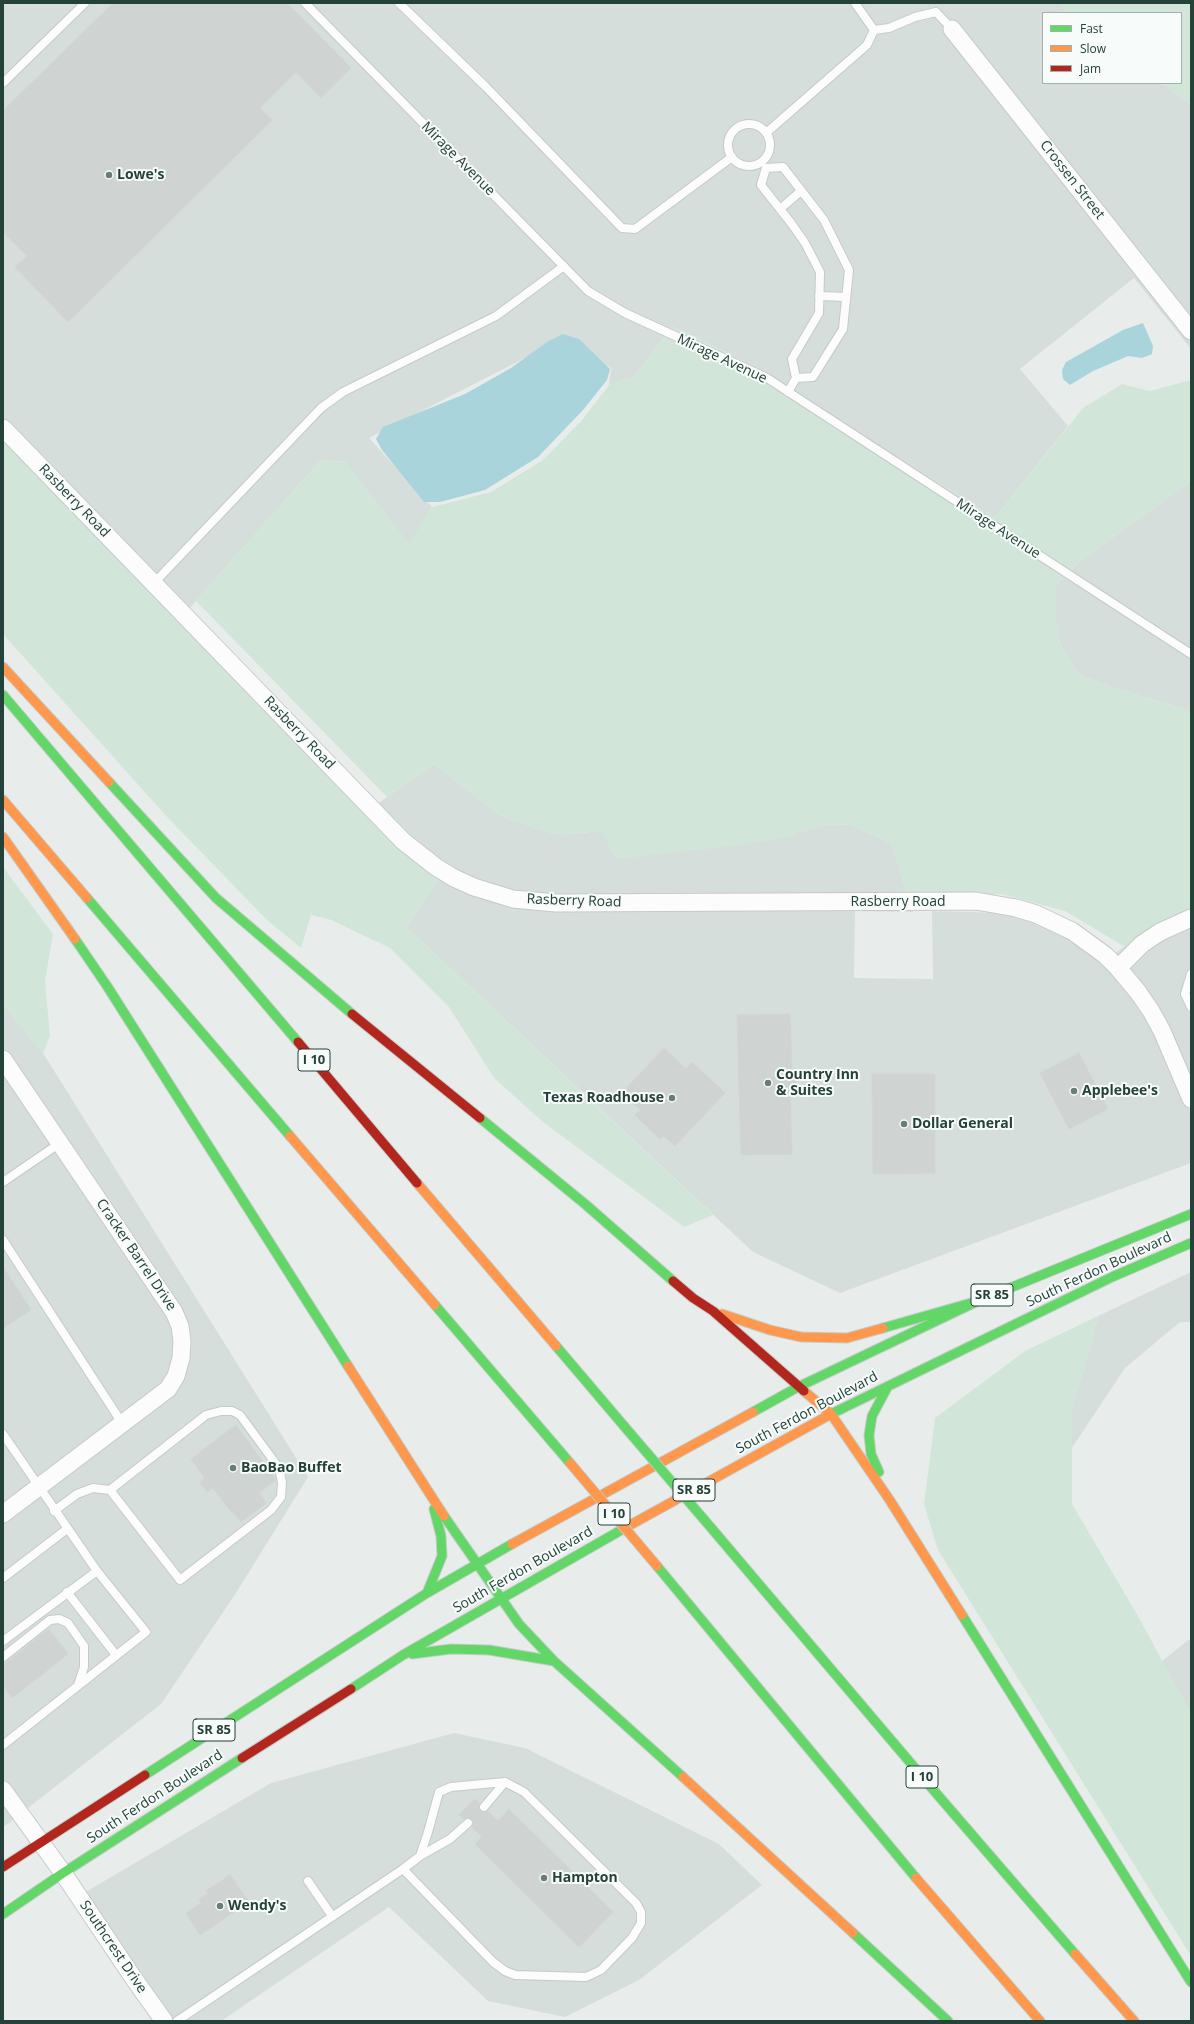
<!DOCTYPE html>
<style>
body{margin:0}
#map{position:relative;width:1194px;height:2024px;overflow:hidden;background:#e8edeb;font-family:"Open Sans",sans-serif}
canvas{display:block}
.frame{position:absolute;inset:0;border:4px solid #24423a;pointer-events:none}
.legend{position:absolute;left:1042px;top:12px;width:140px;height:72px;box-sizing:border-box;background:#f7fbf9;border:1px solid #a3b1ad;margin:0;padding:5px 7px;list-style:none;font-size:12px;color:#24423a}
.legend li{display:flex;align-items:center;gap:8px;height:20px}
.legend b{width:20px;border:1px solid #a3b1ad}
</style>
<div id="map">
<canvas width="1194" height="2024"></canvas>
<div class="frame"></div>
<ul class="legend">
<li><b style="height:5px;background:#63d668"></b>Fast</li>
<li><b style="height:5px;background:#ff974d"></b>Slow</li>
<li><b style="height:5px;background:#b3261e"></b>Jam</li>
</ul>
</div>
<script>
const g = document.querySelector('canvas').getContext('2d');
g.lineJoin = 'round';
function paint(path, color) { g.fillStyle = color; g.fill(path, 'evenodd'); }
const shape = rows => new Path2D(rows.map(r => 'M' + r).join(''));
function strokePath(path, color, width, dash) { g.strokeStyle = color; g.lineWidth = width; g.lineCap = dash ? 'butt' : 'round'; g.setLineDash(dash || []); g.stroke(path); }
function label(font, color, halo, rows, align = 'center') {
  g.font = font + ' "Open Sans",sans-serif'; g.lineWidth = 4; g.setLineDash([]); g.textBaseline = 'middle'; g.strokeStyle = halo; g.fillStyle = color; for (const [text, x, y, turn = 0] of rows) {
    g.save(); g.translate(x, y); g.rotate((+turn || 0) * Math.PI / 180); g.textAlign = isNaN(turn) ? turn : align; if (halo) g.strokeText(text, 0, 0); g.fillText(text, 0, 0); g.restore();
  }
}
paint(shape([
 [3,3,1057,3,1069,13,1043,13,1043,83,1162,83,1191,105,1191,349,1134,278,1020,369,1068,426,995,518,747,363,686,332,672,327,634,377,609,385,611,368,576,346,556,342,369,438,432,507,409,545,345,462,321,460,189,609,3,440],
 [1191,481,1191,711,1117,689,1079,675,1060,644,1056,621,1056,585,1081,560],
 [434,764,501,816,557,835,602,831,789,837,798,832,830,824,851,825,891,843,913,912,855,911,854,978,933,979,932,911,1006,913,1041,923,1114,954,1160,922,1191,909,1191,1163,840,1293,753,1252,406,927,441,875,373,807],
 [3,1004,43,1053,308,1477,236,1593,161,1704,5,1826,3,1823],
 [1191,1272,1191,1322,1180,1322,1125,1368,1072,1448,1072,1407,1089,1351,1098,1316],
 [1191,1638,1191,1714,1162,1661],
 [454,1733,525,1748,719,1844,762,1885,639,1980,565,2017,488,2001,389,1907,221,2021,170,2021,84,1893,271,1783]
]), '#d6dedb');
paint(shape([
 [1057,3,1191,3,1191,105,1162,83,1181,83,1181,13,1069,13],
 [672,327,686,332,747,363,995,518,1083,408,1122,384,1150,391,1191,380,1191,481,1081,560,1056,585,1056,621,1060,644,1079,675,1117,689,1191,711,1191,909,1160,922,1125,947,1065,911,1001,894,908,896,891,843,851,825,830,824,798,832,789,837,741,845,615,859,602,831,557,835,501,816,434,764,387,797,196,601,321,460,345,462,409,544,432,507,491,492,543,460,583,419,609,385,634,377],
 [3,440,441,875,406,927,713,1215,684,1227,543,1122,494,1078,449,1007,390,948,331,920,311,915,301,948,267,920,168,818,3,634],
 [3,867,53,934,45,981,50,1036,43,1053,3,1004],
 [1098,1316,1089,1351,1072,1407,1072,1504,1138,1616,1191,1714,1191,1956,938,1550,924,1504,935,1418,1025,1351]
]), '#d1e6d8');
paint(shape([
 [1143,323,1153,346,1152,354,1142,358,1128,356,1093,371,1070,385,1063,379,1062,370,1066,362,1123,330],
 [563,334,579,339,610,369,607,380,583,410,538,457,485,490,440,502,424,502,382,450,376,439,383,427,465,394,511,368,547,342]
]), '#a9d4db');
const building = shape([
 [113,3,287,3,351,68,321,98,296,72,260,108,272,120,68,322,15,267,27,256,3,232,3,111,113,3],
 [790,1014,792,1071,796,1071,797,1094,790,1094,792,1154,741,1155,737,1015,790,1014],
 [664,1048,686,1069,692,1062,725,1093,675,1146,664,1136,660,1139,635,1115,640,1110,622,1093,664,1048],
 [1079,1053,1108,1109,1069,1129,1040,1073,1079,1053],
 [872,1074,935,1074,935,1173,873,1174,872,1074],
 [3,1267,31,1310,3,1328,3,1267],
 [236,1425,276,1480,259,1493,266,1503,241,1522,233,1512,232,1513,213,1488,207,1492,200,1482,205,1478,191,1459,236,1425],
 [49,1629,68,1654,12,1698,3,1686,3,1665,49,1629],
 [475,1799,480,1804,480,1811,483,1812,488,1811,498,1821,509,1809,613,1912,579,1947,475,1844,482,1837,472,1827,473,1822,472,1819,467,1818,464,1819,459,1815,475,1799],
 [230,1875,249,1902,200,1935,186,1913,201,1903,199,1899,208,1893,206,1891,230,1875]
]);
paint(building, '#cfd4d2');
strokePath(building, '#d1d6d4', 1);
const lane = shape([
 [305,3,588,291,625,313,767,378,1191,654],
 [399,3,486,87,622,228,635,229,732,157],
 [855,3,874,30,889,28,915,17,936,12,952,29],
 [3,83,85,3],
 '728 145a21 21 0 1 1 42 0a21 21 0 1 1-42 0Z',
 [766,133,867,45,874,30],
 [780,209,801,191],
 [819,296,846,297],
 [788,392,796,378,792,359,819,313,820,272,805,243,791,223,761,185,766,168,783,167,824,220,849,270,843,329,813,377,796,378],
 [154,583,321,408,343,392,496,316,564,266],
 [1191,974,1185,994,1191,1007],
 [3,1182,60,1143],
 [3,1240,122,1423],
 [3,1434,97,1571,146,1632,3,1745],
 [54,1511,77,1494,93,1488,110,1490,180,1580,271,1510,281,1497,282,1482,279,1468,240,1415,232,1411,221,1411,206,1415,110,1490],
 [3,1578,67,1529],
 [67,1592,116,1655],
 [3,1641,97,1571],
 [3,1657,50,1620,59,1619,68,1623,84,1646,84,1667,78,1685],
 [484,1807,505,1782],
 [420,1856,450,1839,468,1823],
 [308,1881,332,1916],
 [177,2021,403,1869,420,1856,428,1832,439,1792,451,1787,505,1782,524,1792,636,1903,641,1912,641,1923,632,1938,601,1970,586,1977,515,1975,505,1971,493,1962,403,1869]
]);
const street = shape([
 [952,29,1191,331],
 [3,428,403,841,436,867,454,878,474,887,513,899,556,903,976,901,1016,908,1036,914,1072,931,1105,955,1118,968,1138,992,1151,1011,1162,1031,1191,1099],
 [1118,968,1142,944,1160,932,1191,918],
 [3,1059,174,1312,180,1326,182,1341,181,1358,176,1376,168,1389,3,1514],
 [3,1790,63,1873,132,1976,164,2021]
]);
const fast = shape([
 [3,695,298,1042],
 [109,782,216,898,352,1014],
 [87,898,290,1136],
 [75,939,107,986,348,1366],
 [480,1118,585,1204,673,1281],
 [435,1305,570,1463],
 [883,1328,978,1301],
 [556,1346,624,1426],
 [798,1387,978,1301,1191,1214],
 [753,1412,798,1387],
 [831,1414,1112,1277,1191,1243],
 [879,1472,871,1454,869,1435,872,1416,888,1386],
 [444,1516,519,1624,554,1661,683,1777],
 [713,1530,936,1793,1075,1954],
 [657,1566,916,1878],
 [427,1593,442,1556,441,1536,434,1509],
 [962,1615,1191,1982],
 [412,1654,451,1649,489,1650,554,1661],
 [351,1689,403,1655,623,1529],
 [145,1775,427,1593,512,1544],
 [3,1914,63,1873,242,1758],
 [853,1933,948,2021]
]);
const slow = shape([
 [3,667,109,782],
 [3,800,87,898],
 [3,837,75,939],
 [290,1136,435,1305],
 [417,1183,556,1346],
 [722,1314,770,1330,801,1337,847,1338,883,1328],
 [348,1366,444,1516],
 [804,1391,831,1414,889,1499,962,1615],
 [623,1529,831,1414],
 [512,1544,753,1412],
 [683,1777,853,1933],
 [916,1878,1040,2021],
 [1075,1954,1134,2021]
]);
const jam = shape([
 [352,1014,480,1118],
 [298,1042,417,1183],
 [673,1281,693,1298,713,1311,804,1391],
 [242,1758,351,1689],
 [3,1867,145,1775]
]);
strokePath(lane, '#c5cac8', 10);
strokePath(street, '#c5cac8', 19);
strokePath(fast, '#c3ccc9', 11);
strokePath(slow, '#c3ccc9', 11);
strokePath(jam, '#c3ccc9', 11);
strokePath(lane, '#fcfcfc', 8);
strokePath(street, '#fcfcfc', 17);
strokePath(fast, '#63d668', 9);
strokePath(slow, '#ff974d', 9);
strokePath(jam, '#b3261e', 9);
const fastBridge = shape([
 [624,1426,713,1530]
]);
const slowBridge = shape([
 [570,1463,657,1566]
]);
strokePath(fastBridge, '#c3ccc9', 11, []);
strokePath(slowBridge, '#c3ccc9', 11, []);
strokePath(fastBridge, '#63d668', 9);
strokePath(slowBridge, '#ff974d', 9);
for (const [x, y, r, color] of [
 [109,175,4,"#697e78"],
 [768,1083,4,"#697e78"],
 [1074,1091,4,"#697e78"],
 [672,1098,4,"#697e78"],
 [904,1124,4,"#697e78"],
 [233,1468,4,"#697e78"],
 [544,1878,4,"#697e78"],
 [220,1906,4,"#697e78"]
]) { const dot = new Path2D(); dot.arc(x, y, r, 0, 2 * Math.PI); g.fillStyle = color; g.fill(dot); strokePath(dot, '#f7fbf9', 1.5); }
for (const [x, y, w] of [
 [314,1060,32],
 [992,1295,42],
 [694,1490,42],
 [614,1514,32],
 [214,1730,42],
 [922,1777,32]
]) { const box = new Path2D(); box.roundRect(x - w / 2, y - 11, w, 22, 3); g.fillStyle = '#f7fbf9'; g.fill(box); strokePath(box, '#24423a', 1); }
label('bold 13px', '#24423a', null, [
 ["I 10",314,1060],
 ["SR 85",992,1295],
 ["SR 85",694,1490],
 ["I 10",614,1514],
 ["SR 85",214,1730],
 ["I 10",922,1777]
]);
label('14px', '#24423a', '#f7fbf9', [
 ["Mirage Avenue",458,159,45],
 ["Crossen Street",1072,180,52],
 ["Mirage Avenue",722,359,25],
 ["Rasberry Road",74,501,46],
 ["Mirage Avenue",998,529,33],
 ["Rasberry Road",299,733,46],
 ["Rasberry Road",574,901,2],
 ["Rasberry Road",898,902],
 ["Cracker Barrel Drive",136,1255,56],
 ["South Ferdon Boulevard",1099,1270,-25],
 ["South Ferdon Boulevard",807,1413,-28],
 ["South Ferdon Boulevard",523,1570,-30],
 ["South Ferdon Boulevard",155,1797,-33],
 ["Southcrest Drive",113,1947,56]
]);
label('bold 14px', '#24423a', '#f7fbf9', [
 ["Lowe's",117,175],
 ["Country Inn",776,1075],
 ["& Suites",776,1091],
 ["Applebee's",1082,1091],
 ["Texas Roadhouse",664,1098,"right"],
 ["Dollar General",912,1124],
 ["BaoBao Buffet",241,1468],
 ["Hampton",552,1878],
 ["Wendy's",228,1906]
], 'left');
</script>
